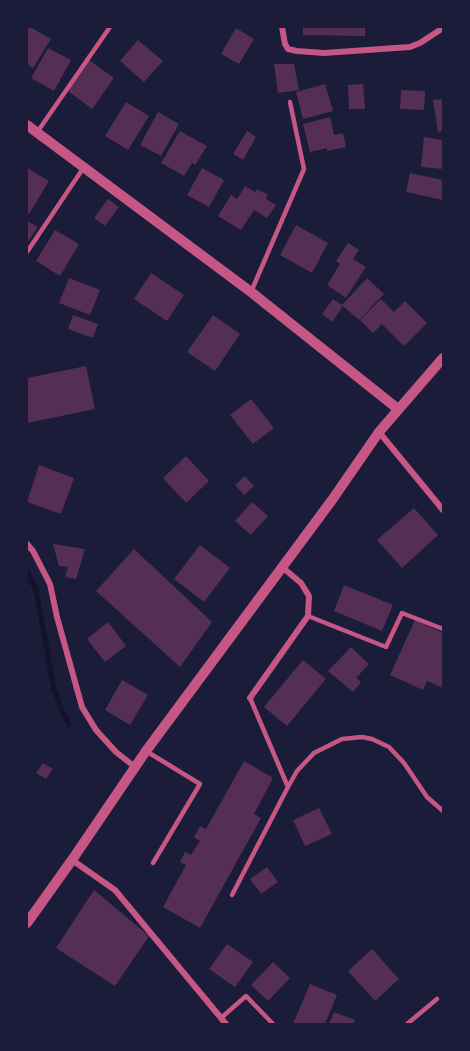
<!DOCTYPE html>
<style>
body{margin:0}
#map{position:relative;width:470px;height:1051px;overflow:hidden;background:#1b1b3a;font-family:Commissioner,sans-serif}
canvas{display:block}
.frame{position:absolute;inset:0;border:28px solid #1b1b3a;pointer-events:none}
</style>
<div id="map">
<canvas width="470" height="1051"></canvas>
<div class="frame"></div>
</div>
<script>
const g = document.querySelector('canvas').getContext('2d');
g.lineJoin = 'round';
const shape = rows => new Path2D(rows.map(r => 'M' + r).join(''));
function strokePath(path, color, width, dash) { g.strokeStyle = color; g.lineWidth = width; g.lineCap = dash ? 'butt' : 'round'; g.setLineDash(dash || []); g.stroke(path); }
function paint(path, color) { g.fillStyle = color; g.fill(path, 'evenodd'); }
strokePath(shape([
 [27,572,36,590,54,689,61,708,69,725]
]), '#12122b', 5);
paint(shape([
 [27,27,30,27,51,39,33,68,27,64],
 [303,27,365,27,365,36,303,35],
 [236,28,254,39,239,64,221,54],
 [138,40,163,61,144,82,120,61],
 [48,48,71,60,54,91,31,78],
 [89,60,114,78,92,109,68,91],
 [274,64,294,64,299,90,278,93],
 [325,84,333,111,303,119,296,92],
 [363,84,365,109,349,109,348,85],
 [401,90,425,91,424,110,400,109],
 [443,99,443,131,438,132,433,100],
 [126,102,149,116,128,150,105,136],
 [158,112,179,124,161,156,140,145],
 [330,117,334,135,343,133,346,147,327,151,327,148,310,152,303,124],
 [180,131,207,146,195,165,192,163,184,176,161,163],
 [247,131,256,137,243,160,233,154],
 [424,137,443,140,443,169,421,167],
 [27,168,49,181,29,214,27,213],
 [202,168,224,180,209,207,187,195],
 [410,173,443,180,443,200,406,192],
 [245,186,255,192,257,189,268,195,266,199,276,205,267,218,254,210,241,230,218,216,231,195,237,199],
 [108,199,119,207,105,226,94,218],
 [27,221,38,227,27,243],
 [296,225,328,243,312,273,280,255],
 [55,230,79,244,60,276,36,261],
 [348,243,359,250,353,259,366,267,346,298,327,285,340,264,336,261],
 [151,273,184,295,167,321,134,299],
 [69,278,100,290,90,315,59,303],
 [367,278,384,294,359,320,343,306,332,322,322,314,333,299,342,305],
 [381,299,394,312,405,301,427,323,404,346,382,324,373,333,360,320],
 [73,315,98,324,93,338,68,329],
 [213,315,240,334,215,371,187,352],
 [86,366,95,409,27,423,27,378],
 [251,399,274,428,253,444,230,415],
 [186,456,209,481,186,503,163,478],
 [39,465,74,478,61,514,27,502],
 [245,476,254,486,244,495,235,485],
 [252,502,268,516,251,535,235,521],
 [414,508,438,535,402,568,377,540],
 [53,544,85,549,76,579,65,577,68,567,59,566],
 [200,545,230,568,204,602,174,579],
 [134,549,212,622,180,667,96,591],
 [344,585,393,605,382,631,334,611],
 [415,620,443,633,443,688,427,681,423,690,390,675],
 [108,622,126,646,105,662,87,639],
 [351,647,369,664,356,678,361,682,353,692,328,671],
 [303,660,326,679,287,726,264,707],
 [122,680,148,695,130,725,105,710],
 [244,761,273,778,254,814,261,818,200,928,163,907,186,865,180,862,185,852,191,855,200,841,194,837,200,826,206,829],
 [43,763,53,769,46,779,36,773],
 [319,808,332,834,305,846,293,820],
 [267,867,278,882,261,894,250,879],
 [94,890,149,936,115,986,56,948],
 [227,944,253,962,235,987,209,969],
 [372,949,399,979,375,1001,348,971],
 [273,962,290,978,268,1001,251,985],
 [310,984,337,995,325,1024,293,1024],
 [334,1012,355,1020,353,1024,329,1024]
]), '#542f53');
strokePath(shape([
 [38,131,110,27],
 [27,252,84,167],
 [251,292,304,169,290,102],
 [308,616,386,647,402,613,443,629],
 [146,751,200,784,153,863],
 [288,787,297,771,314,753,342,739,362,737,372,739,389,747,404,763,427,797,443,811],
 [232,895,288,787,250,698],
 [221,1018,246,996,273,1024],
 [407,1024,437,999]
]), '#c65784', 4.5);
strokePath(shape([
 [282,27,285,44,288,49,297,51,324,53,410,47,420,43,443,28],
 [379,432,443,510],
 [27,544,33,551,50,584,57,617,82,707,96,730,116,752,135,767],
 [250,698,308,616,309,596,301,583,282,567],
 [72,860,115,890,226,1024]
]), '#c65784', 6);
strokePath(shape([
 [27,125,251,292,398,409],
 [27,923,72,860,146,751,332,500,379,432,443,358]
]), '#c65784', 10);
</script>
